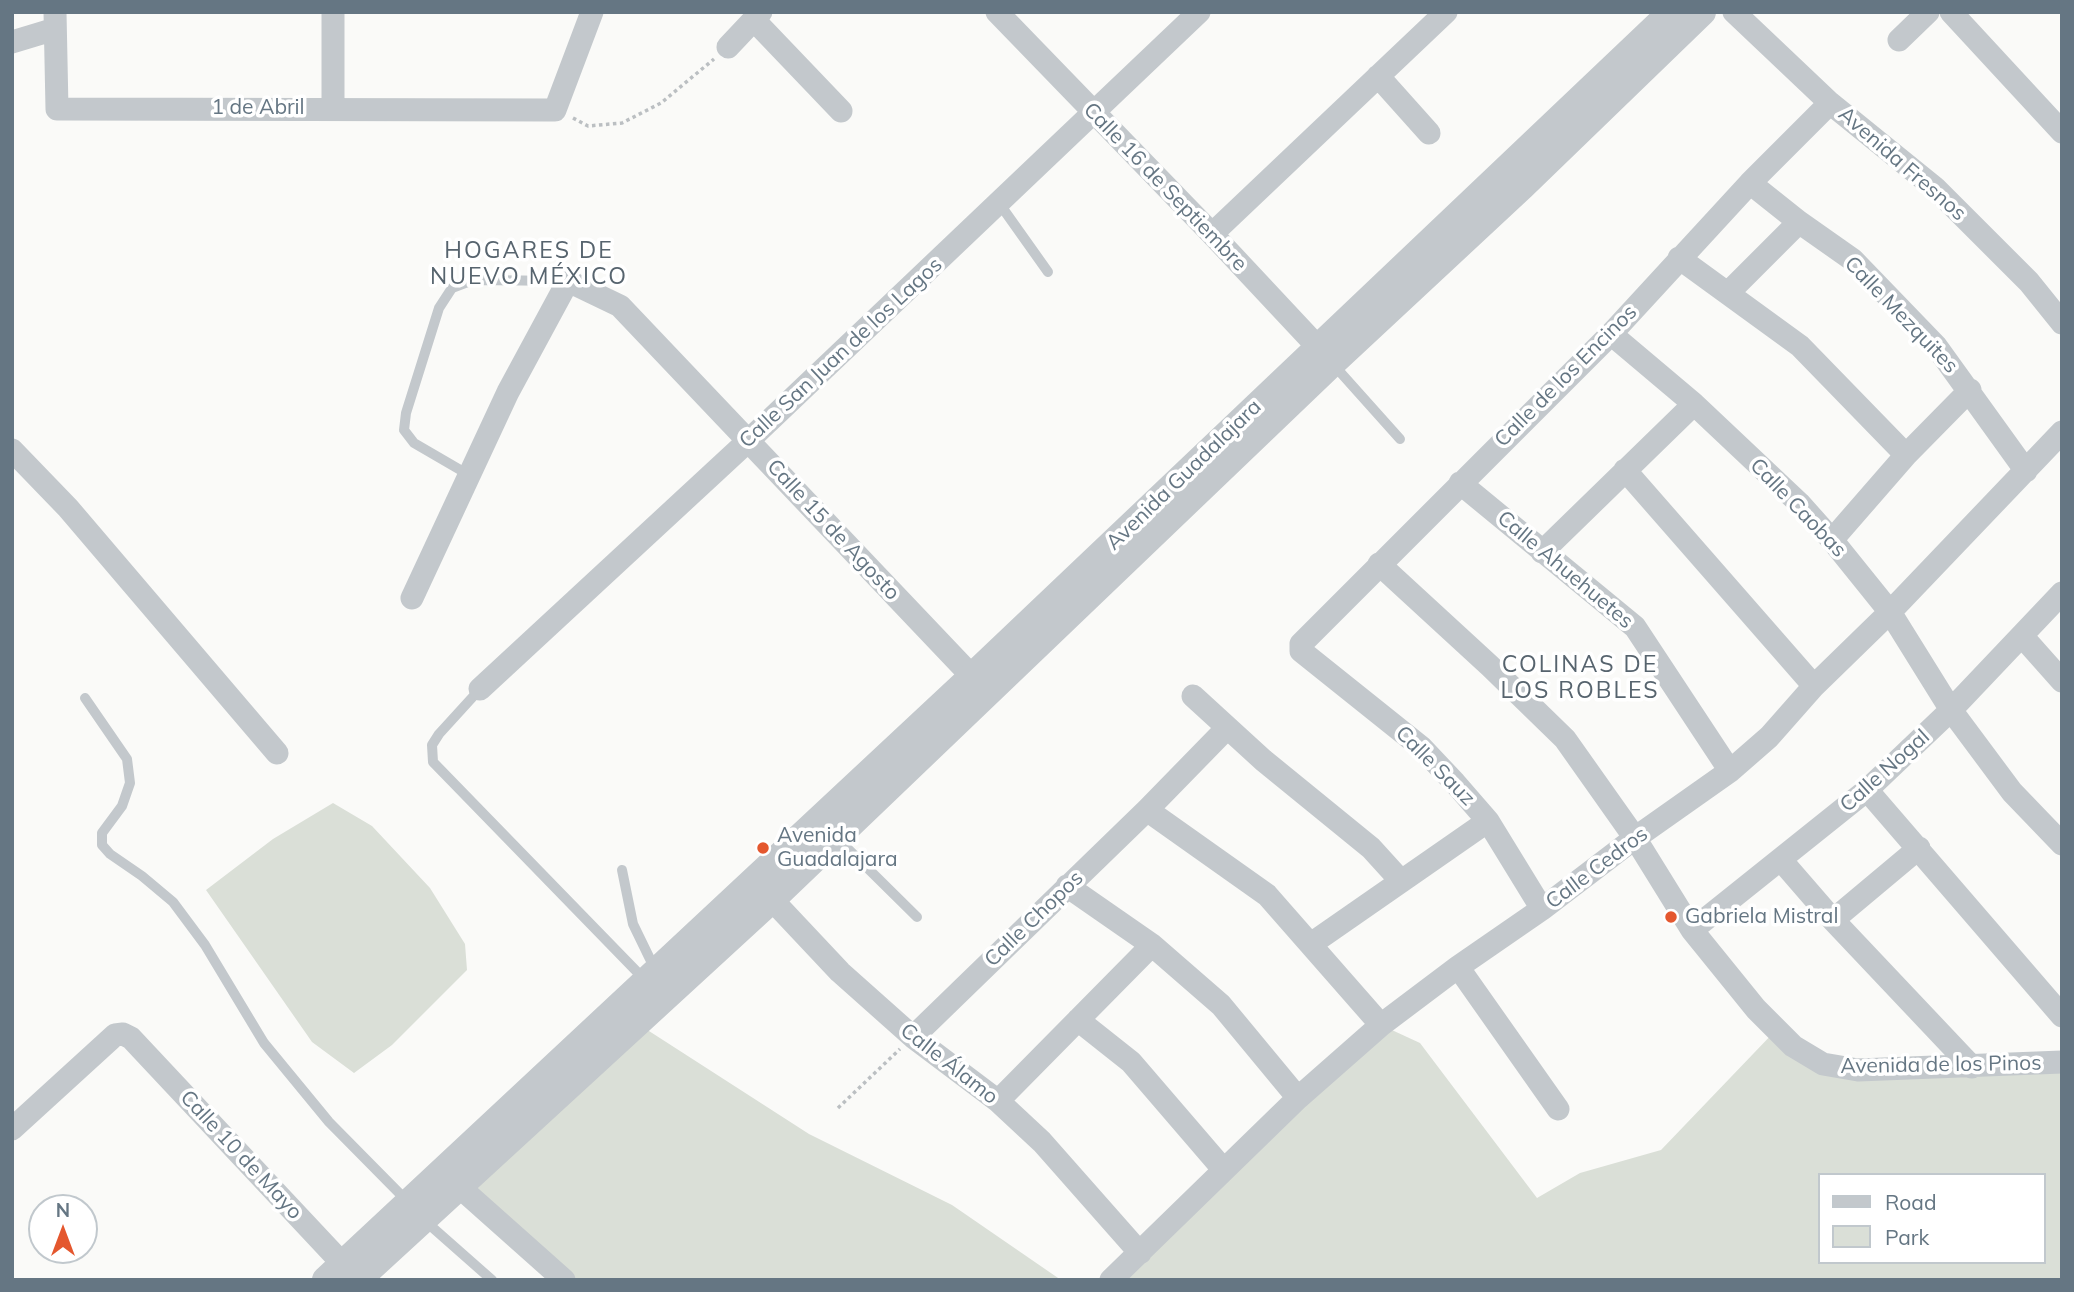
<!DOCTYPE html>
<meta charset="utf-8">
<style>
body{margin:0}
#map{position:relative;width:2074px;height:1292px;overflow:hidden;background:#fafaf8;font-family:Mulish,sans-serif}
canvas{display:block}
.frame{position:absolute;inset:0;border:14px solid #657683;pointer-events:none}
.legend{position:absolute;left:1818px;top:1173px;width:228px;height:91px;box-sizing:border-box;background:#fff;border:2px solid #c1c8cd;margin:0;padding:9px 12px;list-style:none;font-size:21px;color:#657683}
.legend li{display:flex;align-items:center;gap:14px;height:35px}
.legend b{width:35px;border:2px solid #c1c8cd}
.north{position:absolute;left:28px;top:1194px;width:70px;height:70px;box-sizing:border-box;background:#fff;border:2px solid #c1c8cd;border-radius:50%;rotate:0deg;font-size:19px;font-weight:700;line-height:28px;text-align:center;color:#657683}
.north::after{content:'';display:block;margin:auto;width:24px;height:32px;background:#e4572e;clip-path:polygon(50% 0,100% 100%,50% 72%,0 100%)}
</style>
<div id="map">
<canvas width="2074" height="1292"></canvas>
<div class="frame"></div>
<ul class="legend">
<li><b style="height:9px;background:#c3c8cc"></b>Road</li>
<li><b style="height:19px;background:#dadfd7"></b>Park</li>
</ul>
<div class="north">N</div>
</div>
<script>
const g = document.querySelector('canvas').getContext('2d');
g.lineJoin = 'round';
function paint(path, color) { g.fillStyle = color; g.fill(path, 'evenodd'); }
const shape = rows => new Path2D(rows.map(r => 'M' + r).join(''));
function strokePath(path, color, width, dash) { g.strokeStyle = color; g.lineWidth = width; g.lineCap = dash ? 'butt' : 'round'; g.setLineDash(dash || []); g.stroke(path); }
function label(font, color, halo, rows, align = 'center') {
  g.font = font + ' Mulish,sans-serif'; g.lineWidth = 7; g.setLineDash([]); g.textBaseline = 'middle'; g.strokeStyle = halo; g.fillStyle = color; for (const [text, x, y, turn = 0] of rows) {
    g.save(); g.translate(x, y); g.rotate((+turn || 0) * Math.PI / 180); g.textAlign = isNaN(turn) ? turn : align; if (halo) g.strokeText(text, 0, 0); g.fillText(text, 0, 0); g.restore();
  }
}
paint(shape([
 [333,803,372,826,430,888,465,944,467,970,392,1045,354,1073,312,1042,206,890,273,839],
 [635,1022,809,1134,952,1205,1061,1280,564,1280,458,1187],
 [1381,1025,1420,1043,1537,1198,1580,1173,1661,1150,1776,1030,1810,1058,2062,1062,2062,1280,1111,1280],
 [1820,1175,2044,1175,2044,1262,1820,1262]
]), '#dadfd7');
strokePath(shape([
 [573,118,588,126,622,123,661,103,714,59],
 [838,1108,900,1049]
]), '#bbbfc2', 3.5, [3.5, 3.5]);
strokePath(shape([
 [999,203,1048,272],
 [1332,363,1400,439],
 [469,475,414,443,404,430,406,413,439,308,452,288,473,280,568,281],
 [480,689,439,734,432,745,433,762,645,980],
 [85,698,127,759,130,783,122,806,102,833,102,845,110,854,142,876,173,902,205,945,264,1043,329,1122,407,1201],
 [837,838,917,917],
 [622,870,633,924,650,959,658,968],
 [424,1220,492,1280]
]), '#c3c8cc', 10);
strokePath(shape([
 [55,12,57,109,555,110,592,12],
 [997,12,1212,234,1329,359],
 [1734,12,1830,103,1935,188,2029,282,2062,323],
 [1951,12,2062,132],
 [754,20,841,111],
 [1899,40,1928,12],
 [12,42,55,29],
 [728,47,761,12],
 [1378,76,1429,133],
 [333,107,333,12],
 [1750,183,1799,222,1853,260,1936,346,2026,471],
 [1212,234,1446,12],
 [1679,258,1800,346,1906,455],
 [1728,293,1799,222],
 [1611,334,1694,404,1799,503,1832,540,1890,612,1951,710,2012,792,2062,844],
 [12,450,68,508,277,753],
 [1625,470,1814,686],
 [1460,483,1635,627,1730,771],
 [1832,540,1906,455,1970,390],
 [1542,552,1694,404],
 [1379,564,1490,666,1565,739,1635,838,1692,930,1756,1009,1793,1046,1823,1064,1858,1070,2062,1062],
 [412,598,508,392,568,281,620,306,984,689],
 [2022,636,2062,681],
 [480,689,748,441,1199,12],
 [1193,696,1263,760,1371,848,1401,881],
 [1867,790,2062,1016],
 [1147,810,1267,895,1381,1025],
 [1781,860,1833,920,1972,1067],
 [1067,886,1152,945,1221,1005,1298,1098],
 [761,888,840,972,913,1037,998,1101,1042,1142,1140,1253],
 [1542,909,1488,821,1455,783,1421,747,1301,651,1301,644,1611,334,1750,183,1830,103],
 [1833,920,1919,848],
 [1692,930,1867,790,1951,710,2062,593],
 [1311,944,1488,821],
 [1458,967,1558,1109],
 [1078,1020,1131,1062,1223,1169],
 [913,1037,1147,810,1227,728],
 [998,1101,1152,945],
 [12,1129,115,1035,123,1034,131,1038,355,1277],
 [446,1175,564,1280],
 [1111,1280,1298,1098,1381,1025,1458,967,1542,909,1635,838,1730,771,1769,737,1814,686,1890,612,2062,432]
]), '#c3c8cc', 23);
strokePath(shape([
 [326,1280,972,677,1672,12],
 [357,1280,772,899,1332,363,1522,186,1702,12]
]), '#c3c8cc', 28);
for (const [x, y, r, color] of [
 [763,848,7,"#e4572e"],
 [1671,917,7,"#e4572e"]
]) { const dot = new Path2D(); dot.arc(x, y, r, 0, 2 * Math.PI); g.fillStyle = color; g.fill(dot); strokePath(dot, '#fff', 2.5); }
label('21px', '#657683', '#fff', [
 ["1 de Abril",258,108],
 ["Avenida Fresnos",1902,164,41],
 ["Calle 16 de Septiembre",1165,187,46],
 ["Calle Mezquites",1901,315,46],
 ["Calle San Juan de los Lagos",841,353,-43],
 ["Calle de los Encinos",1566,376,-45],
 ["Avenida Guadalajara",1184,475,-44],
 ["Calle Caobas",1798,508,46],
 ["Calle 15 de Agosto",833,530,47],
 ["Calle Ahuehuetes",1565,570,40],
 ["Calle Sauz",1435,766,45],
 ["Calle Nogal",1885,771,-42],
 ["Calle Cedros",1597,868,-37],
 ["Calle Chopos",1034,919,-44],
 ["Calle Álamo",949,1064,38],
 ["Avenida de los Pinos",1941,1065,-1],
 ["Calle 10 de Mayo",241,1155,47]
]);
label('21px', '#657683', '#fff', [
 ["Avenida",777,836],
 ["Guadalajara",777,860],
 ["Gabriela Mistral",1685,917]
], 'left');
g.letterSpacing = '2px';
label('23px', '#57646e', '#fff', [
 ["HOGARES DE",529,251],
 ["NUEVO MÉXICO",529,277],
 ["COLINAS DE",1580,665],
 ["LOS ROBLES",1580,691]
]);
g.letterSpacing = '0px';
</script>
